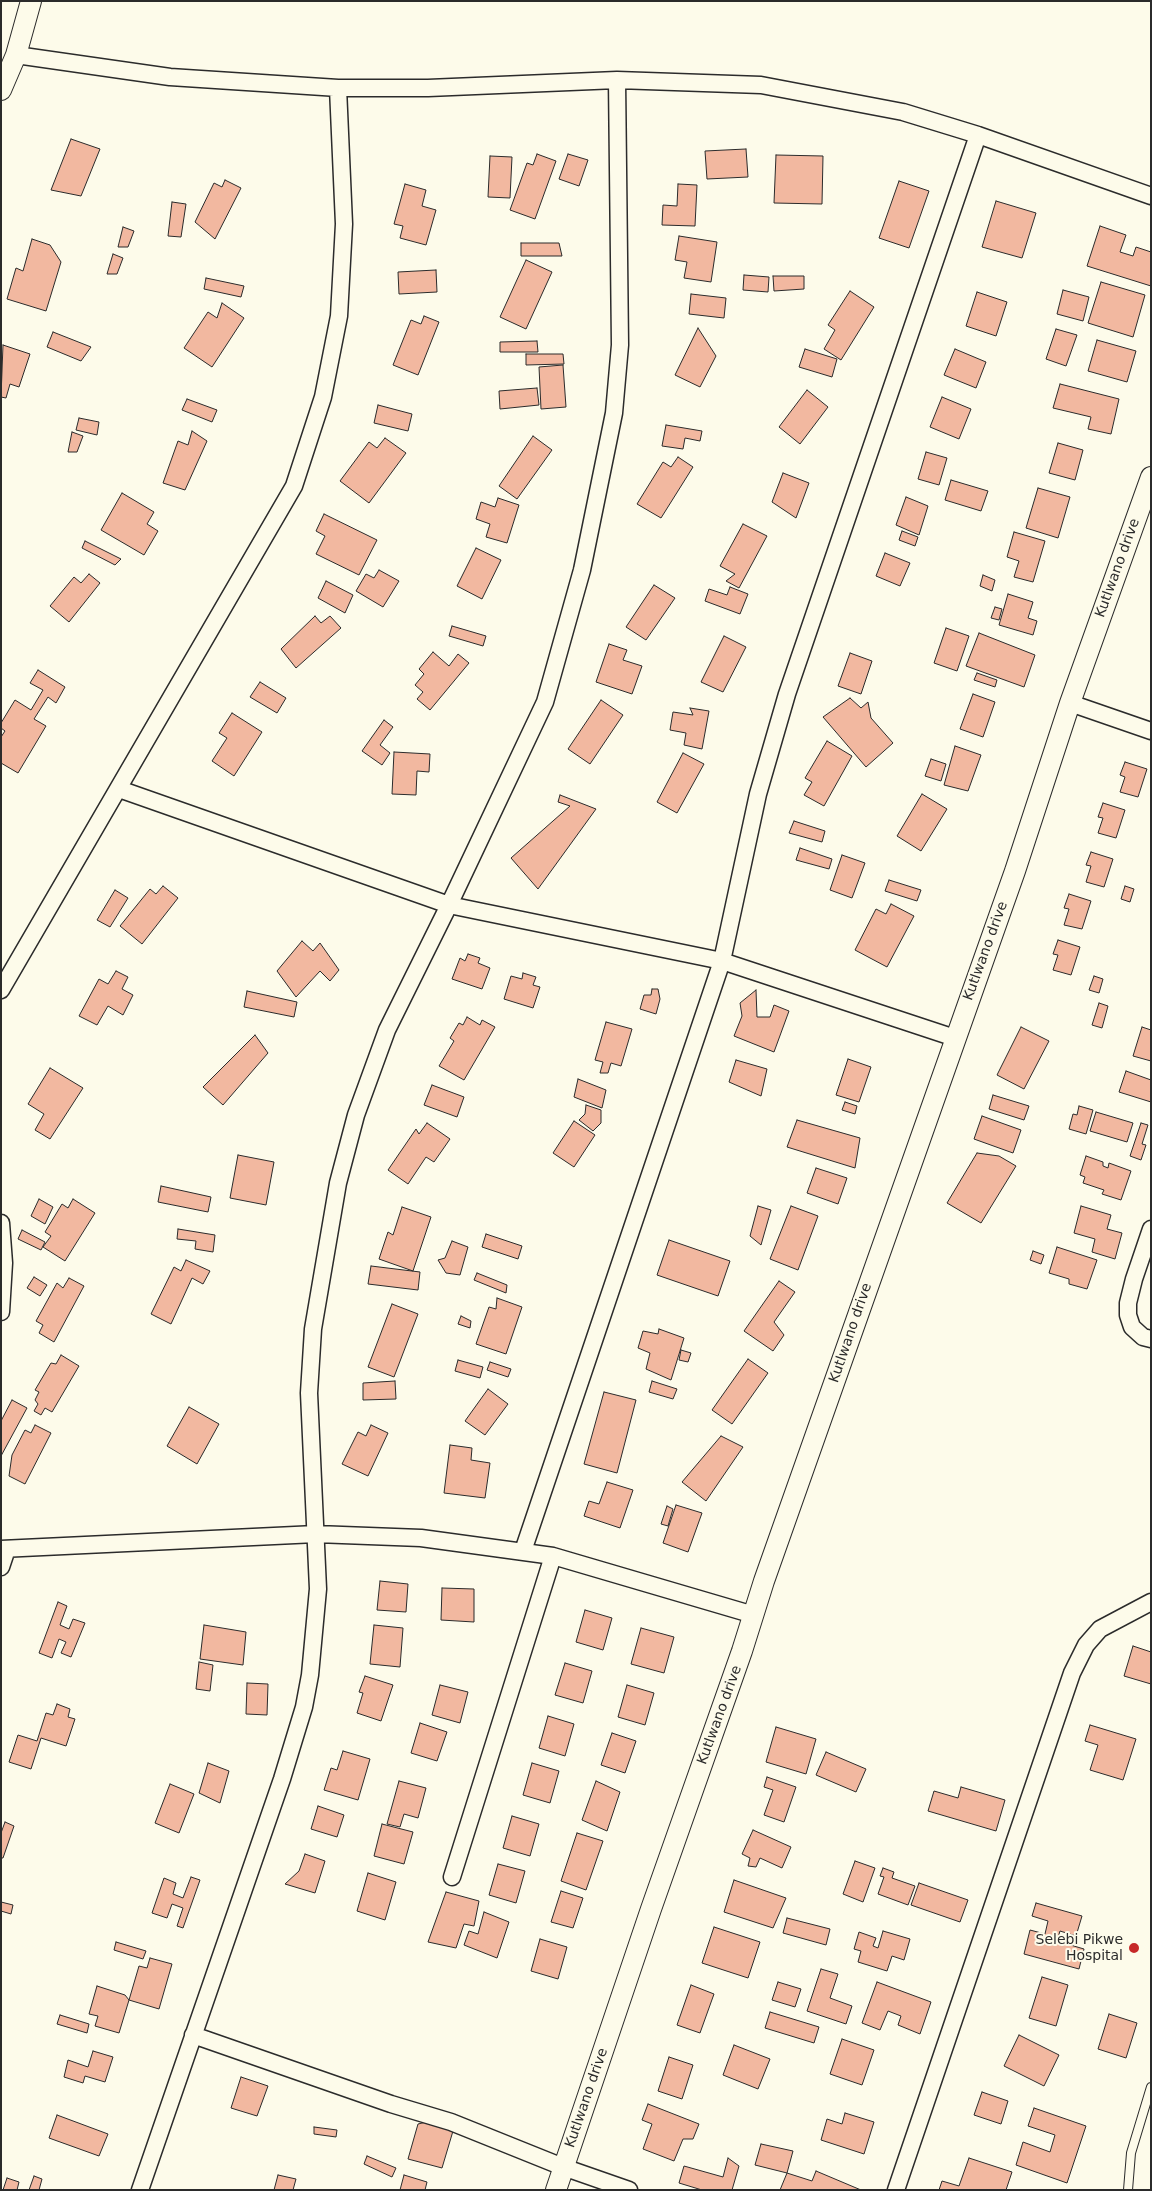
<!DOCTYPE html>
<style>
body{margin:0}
#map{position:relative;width:1152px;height:2191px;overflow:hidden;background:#fdfbea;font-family:"DejaVu Sans",sans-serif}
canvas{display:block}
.frame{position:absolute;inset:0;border:2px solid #2b2b2b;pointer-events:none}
</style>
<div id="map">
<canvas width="1152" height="2191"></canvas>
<div class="frame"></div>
</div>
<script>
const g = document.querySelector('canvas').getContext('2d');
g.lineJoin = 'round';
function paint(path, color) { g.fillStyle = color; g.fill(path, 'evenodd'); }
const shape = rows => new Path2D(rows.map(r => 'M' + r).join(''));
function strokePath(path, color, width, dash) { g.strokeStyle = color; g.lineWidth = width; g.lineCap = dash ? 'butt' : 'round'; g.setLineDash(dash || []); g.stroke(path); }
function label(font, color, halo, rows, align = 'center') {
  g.font = font + ' "DejaVu Sans",sans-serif'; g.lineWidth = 4; g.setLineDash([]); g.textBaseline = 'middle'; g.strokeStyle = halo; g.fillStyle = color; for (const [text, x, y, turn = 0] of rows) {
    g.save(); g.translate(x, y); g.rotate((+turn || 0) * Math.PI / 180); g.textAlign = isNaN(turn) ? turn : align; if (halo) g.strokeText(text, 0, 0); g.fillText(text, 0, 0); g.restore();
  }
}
const building = shape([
 [71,139,100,149,81,196,51,190,71,139],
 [746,149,748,177,707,179,705,151,746,149],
 [537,154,556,161,535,219,510,210,527,163,533,165,537,154],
 [568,154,588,160,579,186,559,179,568,154],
 [776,155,823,156,822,204,774,203,776,155],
 [490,156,512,157,510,198,488,197,490,156],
 [225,180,241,188,215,239,195,222,214,183,222,187,225,180],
 [899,181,929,191,909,248,879,238,899,181],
 [405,184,426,190,422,206,436,210,426,245,400,238,403,226,394,224,405,184],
 [678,184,697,185,695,226,662,225,663,205,677,206,678,184],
 [996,201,1036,213,1022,258,982,247,996,201],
 [172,202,186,204,181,237,168,236,172,202],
 [1100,226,1126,235,1120,252,1133,256,1136,247,1151,252,1151,286,1087,266,1100,226],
 [123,227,134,231,128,247,118,247,123,227],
 [679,236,717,242,711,282,684,278,687,262,675,260,679,236],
 [32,239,50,245,61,262,46,311,7,299,16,268,23,271,32,239],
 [521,243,559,243,562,256,521,256,521,243],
 [113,254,123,258,117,274,107,274,113,254],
 [526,260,552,272,526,329,500,317,526,260],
 [436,270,437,292,399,294,398,272,436,270],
 [744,275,769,277,768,292,743,290,744,275],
 [773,276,804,276,804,289,774,291,773,276],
 [206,278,244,286,241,297,204,289,206,278],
 [1101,282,1145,295,1133,337,1088,323,1101,282],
 [1063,290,1089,297,1083,321,1057,314,1063,290],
 [850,291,874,307,841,360,824,349,835,330,828,325,850,291],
 [977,292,1007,302,996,336,966,326,977,292],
 [691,294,726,298,724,318,689,314,691,294],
 [222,303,244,318,212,367,184,348,208,312,217,318,222,303],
 [424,316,439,322,418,375,393,365,411,320,421,324,424,316],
 [698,328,716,356,700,387,675,375,698,328],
 [1056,329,1077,335,1066,366,1046,359,1056,329],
 [53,332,91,347,81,361,47,347,53,332],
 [1097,340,1136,351,1127,382,1088,371,1097,340],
 [537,341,538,352,500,352,500,342,537,341],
 [3,345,30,354,19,387,10,384,6,398,1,397,3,345],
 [805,349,837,359,832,377,799,367,805,349],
 [955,349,986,362,976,388,944,375,955,349],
 [526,354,563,354,564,364,526,365,526,354],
 [563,365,566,407,541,409,539,367,563,365],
 [1060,384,1119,399,1111,434,1088,429,1091,417,1053,408,1060,384],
 [537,388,539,405,500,409,499,391,537,388],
 [807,390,828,407,800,444,779,427,807,390],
 [942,397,971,409,959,439,930,427,942,397],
 [187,399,217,410,212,422,182,410,187,399],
 [378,405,412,414,408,431,374,423,378,405],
 [79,418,99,422,97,435,76,430,79,418],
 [666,425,702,431,700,441,685,438,683,449,662,446,666,425],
 [192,431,207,441,185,490,163,483,178,441,188,445,192,431],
 [72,432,83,436,77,452,68,452,72,432],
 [533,436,552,450,517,499,499,486,533,436],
 [385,438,406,453,369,503,340,481,369,442,377,448,385,438],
 [1058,443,1083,450,1075,480,1049,473,1058,443],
 [926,452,947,458,939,485,918,479,926,452],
 [678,457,693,467,661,518,637,504,663,462,671,467,678,457],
 [783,473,809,483,796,518,772,502,783,473],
 [951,480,988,491,981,511,945,500,951,480],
 [1038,488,1070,497,1058,538,1026,528,1038,488],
 [122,493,154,512,147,524,158,531,144,555,101,530,122,493],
 [906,497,928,506,919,535,896,525,906,497],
 [498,498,519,505,507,543,486,537,490,524,476,519,481,502,495,507,498,498],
 [324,514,377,540,359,575,316,554,325,536,316,531,324,514],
 [743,524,767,536,739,588,726,581,735,574,720,566,743,524],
 [902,531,918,537,915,546,899,540,902,531],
 [1014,532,1045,541,1033,582,1014,577,1019,561,1007,557,1014,532],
 [85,541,121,559,115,565,82,548,85,541],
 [476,548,501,560,482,599,457,586,476,548],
 [885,553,910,563,900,586,876,576,885,553],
 [379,570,399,581,383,607,356,591,366,574,374,578,379,570],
 [89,574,100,583,69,622,50,606,74,577,81,583,89,574],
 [983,575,995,580,992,591,980,586,983,575],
 [326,581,353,595,345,613,318,598,326,581],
 [654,585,675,598,646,640,626,627,654,585],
 [730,587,748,594,740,614,705,601,709,589,727,595,730,587],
 [1008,594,1033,602,1028,618,1037,621,1033,635,999,625,1008,594],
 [995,607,1002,609,999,620,991,618,995,607],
 [315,616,321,623,330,616,341,628,296,668,281,649,315,616],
 [452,626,486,636,483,646,449,636,452,626],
 [946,628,969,636,957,671,934,663,946,628],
 [979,633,1035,655,1024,687,966,666,979,633],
 [724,636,746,647,723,692,701,682,724,636],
 [609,644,627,650,623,660,642,666,632,694,596,682,609,644],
 [433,652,449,666,458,654,469,663,430,710,417,699,423,692,415,685,424,674,419,669,433,652],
 [850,653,872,661,861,694,838,686,850,653],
 [38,670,65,687,56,703,48,697,34,719,46,726,18,773,1,763,1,737,5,731,1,728,1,723,15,700,31,710,43,690,30,683,38,670],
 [977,673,997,680,995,687,974,680,977,673],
 [260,682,286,698,277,713,250,697,260,682],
 [973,694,995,702,983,737,960,729,973,694],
 [850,698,861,708,868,702,871,718,893,743,866,767,823,717,850,698],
 [601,700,623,715,590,764,568,749,601,700],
 [690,708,709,711,702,749,684,745,686,733,670,730,673,712,693,715,690,708],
 [232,713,262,732,234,776,212,761,227,738,219,733,232,713],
 [384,720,393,727,380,745,390,753,382,765,362,751,384,720],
 [827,741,852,756,824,806,804,795,812,782,805,778,827,741],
 [955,746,981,755,968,791,944,785,955,746],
 [394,752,430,754,429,772,417,771,416,795,392,794,394,752],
 [683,753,704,764,677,813,657,802,683,753],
 [931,759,946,764,941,781,925,776,931,759],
 [1125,762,1147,769,1138,797,1120,792,1125,777,1120,775,1125,762],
 [922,794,947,809,921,851,897,836,922,794],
 [560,795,596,809,538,889,511,858,570,806,558,802,560,795],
 [1103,803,1125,810,1116,838,1098,833,1103,818,1098,817,1103,803],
 [794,821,825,831,822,842,789,833,794,821],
 [800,848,832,859,829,869,796,860,800,848],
 [1091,852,1113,859,1104,887,1086,882,1091,866,1086,865,1091,852],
 [842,855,865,863,852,898,830,890,842,855],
 [889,880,921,890,917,901,885,891,889,880],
 [163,886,178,898,142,944,120,926,150,889,156,894,163,886],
 [1125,886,1134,889,1130,902,1121,899,1125,886],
 [115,890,128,898,110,927,97,920,115,890],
 [1069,894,1091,901,1082,929,1064,925,1069,909,1064,908,1069,894],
 [891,904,914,916,887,967,855,950,876,909,886,914,891,904],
 [1058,940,1080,947,1071,975,1053,970,1058,955,1053,954,1058,940],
 [302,941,313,951,320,943,339,970,330,981,320,971,296,997,277,971,302,941],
 [468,954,480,958,478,963,490,968,482,989,452,979,460,958,465,961,468,954],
 [116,971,128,977,122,989,133,995,123,1015,108,1006,97,1025,79,1016,99,979,108,984,116,971],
 [523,973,536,977,533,985,540,987,533,1008,504,999,511,976,522,979,523,973],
 [1094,976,1103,979,1099,993,1089,990,1094,976],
 [652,989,658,989,660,999,656,1014,640,1009,644,995,651,995,652,989],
 [756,990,757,1017,770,1017,774,1005,789,1011,774,1052,734,1036,742,1016,740,1003,756,990],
 [247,991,297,1002,294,1017,244,1007,247,991],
 [1099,1003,1108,1006,1102,1028,1092,1025,1099,1003],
 [467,1017,480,1025,482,1020,495,1027,464,1080,439,1066,454,1041,450,1038,459,1023,463,1025,467,1017],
 [606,1022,632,1029,621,1066,611,1063,608,1073,600,1073,603,1062,595,1060,606,1022],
 [1021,1027,1049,1041,1024,1089,997,1075,1021,1027],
 [1142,1027,1151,1030,1151,1061,1133,1056,1142,1027],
 [255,1035,268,1053,223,1105,203,1087,255,1035],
 [848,1059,871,1067,859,1102,836,1095,848,1059],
 [736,1060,767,1069,761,1096,729,1082,736,1060],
 [50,1068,83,1088,50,1139,35,1130,44,1114,28,1104,50,1068],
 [1126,1071,1151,1080,1151,1102,1119,1092,1126,1071],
 [578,1079,606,1090,602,1108,574,1097,578,1079],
 [432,1085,464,1097,457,1117,424,1105,432,1085],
 [993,1095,1029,1106,1024,1120,989,1109,993,1095],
 [845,1102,857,1106,855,1114,842,1110,845,1102],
 [586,1105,601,1110,601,1123,593,1131,579,1120,585,1114,586,1105],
 [1079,1106,1093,1110,1086,1134,1069,1129,1073,1114,1077,1115,1079,1106],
 [1096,1112,1133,1123,1127,1142,1090,1131,1096,1112],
 [982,1116,1021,1130,1013,1153,974,1139,982,1116],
 [797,1120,860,1138,855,1168,787,1147,797,1120],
 [574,1121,595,1135,574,1167,553,1153,574,1121],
 [427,1123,450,1139,434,1162,426,1157,408,1184,388,1170,416,1129,419,1134,427,1123],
 [1141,1123,1148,1125,1142,1144,1146,1145,1141,1160,1130,1156,1141,1123],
 [977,1153,999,1156,1016,1166,981,1223,947,1203,977,1153],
 [238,1155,274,1162,266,1205,230,1198,238,1155],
 [1086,1156,1103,1162,1103,1166,1108,1168,1109,1163,1131,1171,1121,1200,1102,1194,1104,1190,1083,1183,1085,1177,1080,1175,1086,1156],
 [816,1168,847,1178,838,1204,807,1193,816,1168],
 [161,1186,211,1197,208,1212,158,1202,161,1186],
 [39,1199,53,1207,45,1224,31,1216,39,1199],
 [73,1199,95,1213,65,1261,43,1247,51,1236,45,1232,62,1204,68,1208,73,1199],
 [758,1206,771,1210,761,1245,750,1236,758,1206],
 [791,1206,818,1216,798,1270,770,1259,791,1206],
 [1081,1206,1111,1215,1107,1229,1122,1233,1115,1259,1092,1252,1095,1239,1074,1233,1081,1206],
 [402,1207,431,1217,413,1271,379,1259,388,1232,393,1235,402,1207],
 [178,1229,215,1235,213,1252,195,1249,196,1241,177,1239,178,1229],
 [22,1230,45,1242,41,1250,18,1239,22,1230],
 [486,1234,522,1246,518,1259,482,1247,486,1234],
 [669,1240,730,1261,718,1296,657,1275,669,1240],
 [452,1241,468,1247,460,1275,446,1273,438,1260,445,1258,452,1241],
 [1057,1247,1097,1260,1087,1289,1069,1284,1069,1279,1049,1273,1057,1247],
 [1033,1251,1044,1255,1041,1264,1030,1260,1033,1251],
 [186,1260,210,1271,203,1284,192,1278,171,1324,151,1314,174,1267,181,1271,186,1260],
 [371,1266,420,1272,418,1290,368,1284,371,1266],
 [477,1273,507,1285,506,1293,474,1280,477,1273],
 [34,1277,47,1285,40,1296,27,1288,34,1277],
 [69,1278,84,1286,54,1342,39,1333,43,1325,36,1321,57,1283,63,1288,69,1278],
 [779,1281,795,1292,774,1322,784,1335,773,1351,744,1331,779,1281],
 [497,1298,522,1307,506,1354,476,1344,489,1307,496,1309,497,1298],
 [392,1304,418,1314,394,1377,368,1367,392,1304],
 [461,1316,471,1321,470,1328,458,1324,461,1316],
 [659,1329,684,1338,671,1380,646,1369,650,1353,638,1348,643,1331,658,1334,659,1329],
 [681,1350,691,1353,688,1362,679,1360,681,1350],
 [61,1355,79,1366,52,1412,45,1408,41,1415,34,1411,38,1404,35,1400,39,1392,35,1390,51,1363,56,1364,61,1355],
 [748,1359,768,1373,732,1424,712,1410,748,1359],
 [458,1360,483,1367,480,1378,455,1371,458,1360],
 [490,1362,511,1369,508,1377,487,1370,490,1362],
 [395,1381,396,1399,363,1400,363,1383,395,1381],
 [652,1381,677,1389,673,1399,649,1392,652,1381],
 [488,1389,508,1404,485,1435,465,1421,488,1389],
 [604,1392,636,1400,617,1473,584,1464,604,1392],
 [12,1400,27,1408,1,1456,1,1421,12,1400],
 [189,1407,219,1424,197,1464,167,1446,189,1407],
 [35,1425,51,1433,25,1484,9,1476,12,1455,25,1430,31,1433,35,1425],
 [371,1425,388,1433,368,1476,342,1464,358,1432,366,1436,371,1425],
 [721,1436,743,1447,706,1501,682,1482,721,1436],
 [450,1445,472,1448,471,1460,490,1463,485,1498,444,1493,450,1445],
 [607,1482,633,1490,620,1528,584,1516,589,1501,599,1504,607,1482],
 [676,1505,702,1513,688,1552,663,1543,676,1505],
 [667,1506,673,1509,668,1526,661,1524,667,1506],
 [380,1581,408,1584,406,1612,377,1610,380,1581],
 [442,1588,474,1589,474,1622,441,1620,442,1588],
 [58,1602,67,1606,60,1625,69,1629,73,1619,85,1623,71,1657,61,1653,66,1642,59,1639,52,1658,39,1653,58,1602],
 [585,1610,612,1618,603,1650,576,1642,585,1610],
 [204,1625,246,1632,243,1665,200,1659,204,1625],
 [374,1625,403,1628,400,1667,370,1664,374,1625],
 [641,1628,674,1637,664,1673,631,1664,641,1628],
 [1133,1646,1151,1652,1151,1684,1124,1676,1133,1646],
 [199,1662,213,1665,210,1691,196,1689,199,1662],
 [565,1663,592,1671,583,1703,555,1695,565,1663],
 [365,1676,393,1685,381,1721,357,1713,363,1693,359,1692,365,1676],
 [247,1683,268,1684,267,1715,246,1714,247,1683],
 [440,1685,468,1692,460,1723,432,1715,440,1685],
 [627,1685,654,1693,645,1725,618,1717,627,1685],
 [57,1704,70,1709,68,1717,75,1719,66,1746,41,1738,31,1769,9,1762,18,1735,37,1741,46,1713,53,1715,57,1704],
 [548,1716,574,1724,565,1756,539,1748,548,1716],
 [420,1723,447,1732,437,1761,411,1753,420,1723],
 [1090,1725,1136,1739,1123,1780,1090,1770,1098,1745,1085,1741,1090,1725],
 [776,1727,816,1739,806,1774,766,1762,776,1727],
 [612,1733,636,1741,625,1773,601,1765,612,1733],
 [343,1751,370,1759,358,1800,324,1790,331,1768,337,1770,343,1751],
 [826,1752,866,1769,856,1792,816,1775,826,1752],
 [208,1763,229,1771,220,1803,199,1793,208,1763],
 [532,1763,559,1771,550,1803,523,1795,532,1763],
 [767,1777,796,1787,784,1822,764,1815,773,1790,764,1787,767,1777],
 [399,1781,426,1788,418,1818,404,1814,400,1827,387,1824,399,1781],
 [596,1781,620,1792,607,1831,582,1820,596,1781],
 [170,1784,194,1794,179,1833,155,1823,170,1784],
 [961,1787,1005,1800,996,1831,928,1811,934,1791,958,1798,961,1787],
 [318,1806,344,1815,337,1837,311,1829,318,1806],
 [512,1816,539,1824,530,1856,503,1848,512,1816],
 [5,1822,14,1826,3,1858,1,1858,1,1833,5,1822],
 [382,1824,413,1832,404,1864,374,1856,382,1824],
 [753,1830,791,1847,782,1868,760,1858,756,1867,748,1866,750,1858,742,1854,753,1830],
 [577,1833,603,1841,586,1890,561,1881,577,1833],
 [305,1854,325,1861,315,1893,285,1884,299,1871,305,1854],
 [855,1861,875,1868,863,1902,843,1894,855,1861],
 [498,1864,525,1871,516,1903,489,1895,498,1864],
 [883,1868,894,1872,892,1878,915,1886,908,1905,878,1894,884,1877,880,1876,883,1868],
 [368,1873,396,1882,385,1920,357,1911,368,1873],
 [191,1877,200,1880,183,1928,177,1926,183,1908,172,1904,167,1918,152,1913,164,1878,176,1883,173,1894,183,1898,191,1877],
 [734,1880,786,1898,773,1928,724,1912,734,1880],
 [919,1883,968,1900,960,1922,911,1905,919,1883],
 [561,1891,583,1898,573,1928,551,1922,561,1891],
 [446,1892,479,1901,474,1926,464,1924,456,1948,428,1942,446,1892],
 [1,1902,13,1905,11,1914,1,1911,1,1902],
 [1036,1903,1082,1916,1076,1936,1060,1931,1057,1941,1084,1949,1079,1969,1024,1954,1030,1930,1045,1934,1048,1921,1032,1916,1036,1903],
 [484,1912,509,1922,497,1958,464,1945,469,1931,478,1934,484,1912],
 [787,1918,830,1929,826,1945,783,1933,787,1918],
 [714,1927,760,1942,748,1978,702,1963,714,1927],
 [883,1931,910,1939,904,1960,892,1956,887,1971,858,1962,861,1951,854,1949,859,1932,876,1938,873,1946,878,1948,883,1931],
 [540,1939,567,1947,558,1979,531,1971,540,1939],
 [116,1942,146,1951,143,1959,114,1950,116,1942],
 [150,1958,172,1964,159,2009,129,2000,139,1966,147,1968,150,1958],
 [821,1969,838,1974,830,1998,852,2006,846,2024,807,2011,821,1969],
 [1042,1977,1068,1985,1056,2026,1029,2018,1042,1977],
 [778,1982,801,1989,795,2007,772,2000,778,1982],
 [877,1982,931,2002,920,2034,898,2025,901,2016,888,2011,880,2030,862,2023,877,1982],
 [691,1985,714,1994,700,2033,677,2025,691,1985],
 [97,1986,125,1995,129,2000,119,2033,95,2026,98,2016,89,2014,97,1986],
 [770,2012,819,2027,814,2043,765,2028,770,2012],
 [1109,2014,1137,2023,1126,2058,1098,2049,1109,2014],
 [60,2015,89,2024,87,2033,57,2024,60,2015],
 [1019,2035,1059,2055,1044,2086,1004,2066,1019,2035],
 [842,2039,874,2050,862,2085,830,2074,842,2039],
 [734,2045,770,2059,758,2089,723,2075,734,2045],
 [93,2051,113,2057,105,2082,85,2076,83,2083,64,2077,68,2060,88,2067,93,2051],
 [669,2057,693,2065,682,2099,658,2091,669,2057],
 [241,2077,268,2086,257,2116,231,2108,241,2077],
 [982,2092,1008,2101,1001,2124,974,2115,982,2092],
 [648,2104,699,2124,693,2139,683,2139,674,2161,643,2149,652,2124,642,2120,648,2104],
 [1034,2108,1086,2126,1067,2183,1016,2165,1023,2142,1050,2152,1055,2135,1028,2126,1034,2108],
 [845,2113,874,2122,864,2154,821,2140,827,2119,842,2124,845,2113],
 [57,2115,108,2134,99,2156,49,2138,57,2115],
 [439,2119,453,2131,442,2168,408,2159,418,2124,439,2119],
 [314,2127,337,2130,336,2137,314,2134,314,2127],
 [761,2144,793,2151,787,2173,755,2165,761,2144],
 [367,2156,396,2168,392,2177,364,2164,367,2156],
 [728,2158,739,2166,732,2190,702,2190,679,2183,684,2166,723,2177,728,2158],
 [969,2158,1012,2172,1006,2190,939,2190,942,2181,959,2186,969,2158],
 [816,2171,861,2190,780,2190,787,2173,812,2181,816,2171],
 [278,2175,296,2179,293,2190,274,2190,278,2175],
 [404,2175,427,2182,425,2190,400,2190,404,2175],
 [34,2176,42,2179,39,2190,29,2190,34,2176],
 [7,2178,19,2182,17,2190,3,2190,7,2178]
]);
paint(building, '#f2b8a0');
strokePath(building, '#2b2b2b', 1);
const service = shape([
 [1128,2190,1131,2153,1151,2087]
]);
const minor = shape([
 [16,55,170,77,338,88,428,88,617,80,761,85,903,112,978,135,1151,196],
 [1070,703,1151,731],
 [119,789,449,905,722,961,955,1038],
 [1,990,294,486,323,397,339,316,344,224,338,88],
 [1,1223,4,1263,1,1312],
 [1151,1229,1134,1279,1128,1303,1128,1315,1132,1327,1143,1337,1151,1339],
 [1,1549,316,1534,421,1538,553,1556,754,1615],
 [523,1551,722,961,758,794,787,694,978,135],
 [1,1567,7,1549],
 [452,1877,553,1556],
 [193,2035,391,2104,451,2122,563,2167,629,2190],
 [140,2190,282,1779,304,1707,310,1675,318,1589,309,1393,313,1329,338,1183,356,1115,387,1030,449,905,545,702,582,570,614,413,620,345,617,80],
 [896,2190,1072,1673,1086,1645,1100,1629,1151,1602]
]);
const tertiary = shape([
 [1,90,16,55,31,1],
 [556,2190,651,1909,742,1651,764,1581,1015,871,1070,703,1151,477]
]);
strokePath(service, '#2b2b2b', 10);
strokePath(minor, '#2b2b2b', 19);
strokePath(tertiary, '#2b2b2b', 22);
strokePath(service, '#fdfbea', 8);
strokePath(minor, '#fdfbea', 16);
strokePath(tertiary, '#fdfbea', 20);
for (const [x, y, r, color] of [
 [1134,1948,6,"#c62828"]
]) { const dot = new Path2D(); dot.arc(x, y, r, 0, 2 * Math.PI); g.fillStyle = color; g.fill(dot); strokePath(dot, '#fdfbea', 2); }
label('14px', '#2b2b2b', '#fdfbea', [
 ["Kutlwano drive",1118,568,-70],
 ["Kutlwano drive",986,951,-70],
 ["Kutlwano drive",851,1333,-71],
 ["Kutlwano drive",720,1715,-70],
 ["Kutlwano drive",587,2098,-71]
]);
label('14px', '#2b2b2b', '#fdfbea', [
 ["Selebi Pikwe",1123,1940],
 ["Hospital",1123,1956]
], 'right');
</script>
